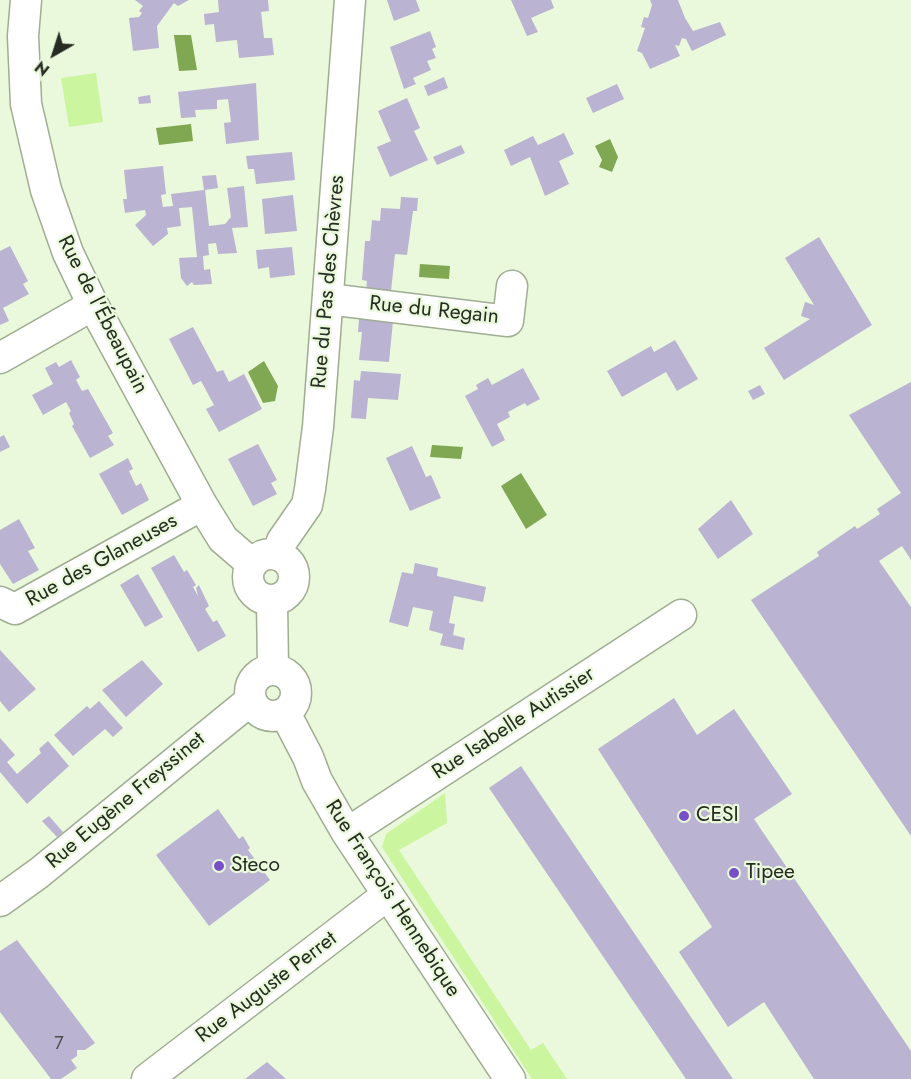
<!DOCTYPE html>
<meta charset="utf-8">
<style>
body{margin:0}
#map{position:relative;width:911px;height:1079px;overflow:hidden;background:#eaf9dc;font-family:Jost,sans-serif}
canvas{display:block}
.north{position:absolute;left:24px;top:24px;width:60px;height:60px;-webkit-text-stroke:4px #eaf9dc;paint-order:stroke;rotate:219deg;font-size:16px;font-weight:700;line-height:24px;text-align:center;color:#262c21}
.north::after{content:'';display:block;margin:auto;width:21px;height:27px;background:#262c21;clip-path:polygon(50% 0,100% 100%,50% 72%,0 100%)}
</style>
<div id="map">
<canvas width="911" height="1079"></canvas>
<div class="north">N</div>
</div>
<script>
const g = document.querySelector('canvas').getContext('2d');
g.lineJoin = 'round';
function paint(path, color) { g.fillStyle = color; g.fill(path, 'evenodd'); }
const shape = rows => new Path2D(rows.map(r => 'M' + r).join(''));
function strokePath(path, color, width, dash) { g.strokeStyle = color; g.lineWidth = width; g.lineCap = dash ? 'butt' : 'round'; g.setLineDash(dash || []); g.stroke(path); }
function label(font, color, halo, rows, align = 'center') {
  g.font = font + ' Jost,sans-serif'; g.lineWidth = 4.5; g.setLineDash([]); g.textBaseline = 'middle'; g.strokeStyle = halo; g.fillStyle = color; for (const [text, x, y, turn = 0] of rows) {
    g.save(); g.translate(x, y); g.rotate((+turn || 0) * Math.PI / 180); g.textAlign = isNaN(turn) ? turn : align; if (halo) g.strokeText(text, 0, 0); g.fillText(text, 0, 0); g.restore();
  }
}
paint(shape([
 [96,73,103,122,69,127,61,78],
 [445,793,447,823,399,850,531,1050,543,1043,567,1079,532,1079,382,847,386,834]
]), '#cbf59f');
paint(shape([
 [174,35,191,35,197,70,179,71],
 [191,124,193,141,159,145,156,128],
 [610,139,618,157,612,172,599,167,602,160,595,146],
 [420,264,450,266,449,279,419,277],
 [264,361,278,386,275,401,263,403,248,372],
 [432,445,463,447,461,459,430,457],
 [521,473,547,515,526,529,501,486]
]), '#80a751');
paint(shape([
 [135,0,189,0,178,6,174,3,157,26,159,48,133,51,129,18,139,17,142,13,139,11,143,6],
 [218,0,268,0,269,11,261,12,264,38,272,38,274,55,239,58,237,40,216,42,214,24,205,25,204,14,219,12],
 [387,0,416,0,420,11,394,21],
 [511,0,551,0,554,8,531,18,538,32,527,36],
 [650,0,678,0,685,18,693,31,720,22,726,35,692,51,686,39,682,38,679,46,675,45,680,56,650,69,642,53,637,51,645,28,641,27,644,17,648,18,652,5],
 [430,31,436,47,432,49,436,58,427,61,431,70,413,78,416,84,404,89,390,47],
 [444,77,448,88,428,96,424,86],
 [256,83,259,140,226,144,224,123,231,122,228,99,217,100,217,109,195,110,196,117,181,118,178,92],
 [617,84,624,99,593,113,586,98],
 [150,95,151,103,139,104,138,97],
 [407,98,420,128,414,131,428,160,390,177,377,147,391,141,378,111],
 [564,133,574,154,559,161,569,184,545,196,530,157,511,166,504,150,533,136,538,145],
 [461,145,465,153,437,165,433,157],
 [292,152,295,180,256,184,254,169,248,169,246,156],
 [163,166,166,194,161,195,163,207,173,206,171,194,204,190,202,176,216,175,218,188,205,190,209,226,225,224,231,217,227,188,244,186,248,227,232,228,237,253,218,254,216,243,208,244,209,255,203,256,204,270,210,269,212,284,194,285,192,282,187,286,181,278,179,258,197,257,192,207,179,208,181,226,167,228,168,234,153,246,135,225,146,215,145,210,125,213,123,199,127,199,124,170],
 [293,195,297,231,265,234,262,199],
 [401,197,418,198,417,211,413,211,407,255,395,254,391,291,366,290,367,281,362,280,365,241,370,241,372,220,380,221,381,208,400,209],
 [819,237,872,325,784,380,764,348,810,319,801,316,805,302,814,305,785,258],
 [10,246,28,281,23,284,29,294,3,308,9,321,0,325,0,251],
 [292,247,295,275,270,278,269,267,258,269,256,250],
 [359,319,393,321,389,362,359,360,362,332,358,332],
 [193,327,217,372,223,370,229,382,244,374,262,409,219,432,206,409,214,405,201,381,193,385,169,339],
 [675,340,698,379,677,391,666,372,622,397,607,371,651,346,654,352],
 [71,360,80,377,76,380,82,391,88,389,113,433,108,436,114,445,90,458,72,426,74,424,69,413,71,411,66,402,43,415,32,395,53,384,45,368,56,362,59,367],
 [523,368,540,399,527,406,525,403,508,412,510,417,497,424,505,440,492,447,465,396,478,389,476,385,488,378,492,385],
 [361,371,401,374,398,400,368,398,366,419,351,418,354,380,360,381],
 [911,382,911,560,902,546,879,561,911,607,911,836,751,600,819,556,817,552,855,526,857,529,880,514,877,509,901,493,849,415],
 [760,385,765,394,753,400,748,391],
 [4,435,10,447,0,452,0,437],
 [258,444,277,480,271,483,277,494,253,506,228,459],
 [412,446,426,477,431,475,441,498,410,511,386,458],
 [128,458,133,469,129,471,136,486,141,483,149,500,122,515,99,474],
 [731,500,753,534,718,559,698,529],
 [19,519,35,548,28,551,39,570,13,584,0,564,0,530],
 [174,555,184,572,187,570,196,585,193,587,198,596,196,588,199,585,209,606,205,609,213,622,217,620,226,636,198,652,151,568],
 [415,563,438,568,437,576,486,587,483,602,454,596,449,623,455,624,453,635,465,638,463,650,440,645,443,634,429,630,433,611,413,607,408,627,389,622,402,572,413,574],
 [138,574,163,617,145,627,120,585],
 [0,650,36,689,9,712,0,701],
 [142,660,163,684,126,717,102,690],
 [674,698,697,735,734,709,792,794,754,819,911,1051,911,1079,814,1079,764,1002,728,1027,679,952,712,927,598,749],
 [99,701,123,728,113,737,105,729,73,756,54,735,87,706,90,709],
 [0,738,15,755,7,762,17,774,41,753,39,749,48,741,69,766,27,804,0,772],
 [521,766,733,1079,686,1079,489,788],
 [218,809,239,839,243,836,250,848,248,850,270,880,209,926,156,855],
 [49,816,63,832,57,837,42,821],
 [17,940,95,1043,85,1050,77,1050,77,1056,71,1060,77,1068,61,1079,51,1079,0,1012,0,951],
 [267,1062,286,1079,245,1079]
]), '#bab3d1');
const minor = shape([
 [26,0,23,36,26,104,46,190,68,253,93,305,202,505,223,539,252,564],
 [328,299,508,321,512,286],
 [0,358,93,305],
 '248 577a23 23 0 1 1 46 0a23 23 0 1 1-46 0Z',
 [277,555,282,541,307,505,310,489,318,427,350,0],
 [272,600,273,670],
 [0,602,15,609,202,505],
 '250 693a23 23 0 1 1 46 0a23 23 0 1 1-46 0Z',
 [285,713,308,757,317,781,347,833,510,1079],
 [347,833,681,615],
 [0,901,39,873,251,700],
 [147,1079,386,896]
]);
strokePath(minor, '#9fad92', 33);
strokePath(minor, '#fff', 30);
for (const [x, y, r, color] of [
 [684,816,6,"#794fc7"],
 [219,866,6,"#794fc7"],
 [734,873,6,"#794fc7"]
]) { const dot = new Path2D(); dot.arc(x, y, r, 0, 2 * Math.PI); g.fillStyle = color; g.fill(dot); strokePath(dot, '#eaf9dc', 2); }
label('18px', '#4b4e4d', null, [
 ["7",59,1045]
]);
label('21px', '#262c21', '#eaf9dc', [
 ["Rue du Pas des Chèvres",329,282,-85],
 ["Rue du Regain",434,311,6],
 ["Rue de l'Ébeaupain",102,315,63],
 ["Rue des Glaneuses",102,561,-29],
 ["Rue Isabelle Autissier",514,724,-33],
 ["Rue Eugène Freyssinet",126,801,-40],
 ["Rue François Hennebique",392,899,57],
 ["Rue Auguste Perret",267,988,-37]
]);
label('21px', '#262c21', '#eaf9dc', [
 ["CESI",696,816],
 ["Steco",231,866],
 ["Tipee",746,873]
], 'left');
</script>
